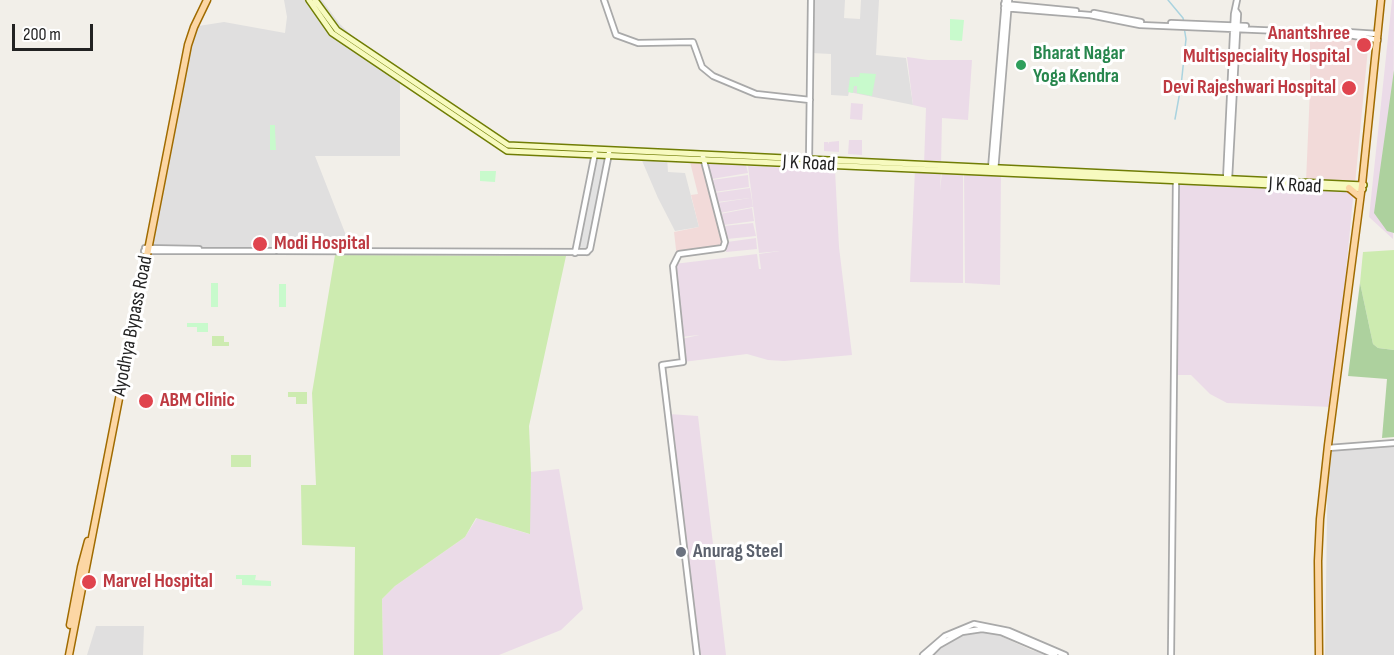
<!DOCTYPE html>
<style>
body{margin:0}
#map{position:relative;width:1394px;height:655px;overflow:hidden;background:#f2efe9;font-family:"Sofia Sans Condensed",sans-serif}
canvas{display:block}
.scale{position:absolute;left:12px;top:24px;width:81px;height:27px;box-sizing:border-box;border:3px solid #222;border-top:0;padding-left:8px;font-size:18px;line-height:21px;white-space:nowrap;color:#222;-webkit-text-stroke:4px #fff;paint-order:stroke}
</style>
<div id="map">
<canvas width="1394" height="655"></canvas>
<div class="scale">200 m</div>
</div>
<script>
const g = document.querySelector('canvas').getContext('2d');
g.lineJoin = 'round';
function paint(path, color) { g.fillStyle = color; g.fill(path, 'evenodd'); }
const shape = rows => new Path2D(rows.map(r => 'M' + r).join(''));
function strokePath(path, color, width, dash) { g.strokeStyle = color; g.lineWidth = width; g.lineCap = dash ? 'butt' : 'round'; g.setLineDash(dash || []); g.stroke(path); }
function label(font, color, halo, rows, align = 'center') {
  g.font = font + ' "Sofia Sans Condensed",sans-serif'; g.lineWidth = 6; g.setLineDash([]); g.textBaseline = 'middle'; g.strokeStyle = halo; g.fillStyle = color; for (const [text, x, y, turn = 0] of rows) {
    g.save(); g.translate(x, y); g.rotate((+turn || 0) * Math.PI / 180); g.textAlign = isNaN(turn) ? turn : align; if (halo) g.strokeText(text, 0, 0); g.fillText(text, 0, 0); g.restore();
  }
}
paint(shape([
 [284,0,322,0,339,23,351,35,400,69,400,156,315,156,351,248,150,247,192,27,224,22,285,33,287,17],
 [811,0,845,0,844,18,860,19,861,0,879,0,876,55,906,58,913,105,849,92,848,96,831,95,831,54,811,53],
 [640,156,667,157,668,172,685,173,699,227,675,231,658,198],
 [1394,443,1394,655,1325,655,1328,448],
 [96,626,144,626,143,655,87,655],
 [983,628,1031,650,1048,655,928,655,939,645]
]), '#e0dfdf');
paint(shape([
 [1310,32,1369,38,1355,184,1306,182,1310,89],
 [689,158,703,159,726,248,677,258,674,232,699,227,691,195,698,194]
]), '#f2dad9');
paint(shape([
 [1392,0,1394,0,1393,239,1369,217],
 [907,57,928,60,972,60,968,120,942,118,941,166,924,165,926,108,913,105],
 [851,103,863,104,862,120,850,119],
 [849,140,862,140,862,155,848,154],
 [839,141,839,152,824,151,824,142,828,142,828,144,829,142],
 [707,162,746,165,748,173,712,179],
 [748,166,835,170,839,247,852,355,784,361,768,360,747,354,683,362,681,339,699,335,681,337,674,264,757,254,759,269,761,269,759,254,780,251,759,253],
 [915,169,941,170,940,191,942,172,963,171,963,283,910,282],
 [964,171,1001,172,1000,285,965,283],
 [748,175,749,187,714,192,712,180],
 [1175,180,1354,188,1333,407,1227,403,1210,394,1191,375,1173,375],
 [750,188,753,207,720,213,717,203,750,198,717,202,714,193],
 [752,208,754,221,724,225,720,214],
 [753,223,756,236,727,239,724,226],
 [756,238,757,249,726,252,727,242],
 [669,414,698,416,726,655,696,655],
 [559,469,583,609,561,630,499,655,383,655,382,599,395,586,465,537,477,518,529,534,531,472]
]), '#ebdbe8');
paint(shape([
 [1394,250,1394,350,1378,348,1373,344,1360,283,1363,252],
 [335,255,566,256,529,426,531,472,530,534,476,518,465,537,395,586,382,599,383,655,354,655,355,547,302,545,301,485,316,485,312,393],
 [212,336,224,336,224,342,229,342,229,346,212,346],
 [288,392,307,392,307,404,296,404,296,397,288,397],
 [231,455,251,455,251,467,231,467]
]), '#cdebb0');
paint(shape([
 [1394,70,1394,233,1387,231,1374,213],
 [1360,283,1373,344,1378,348,1394,350,1394,437,1382,438,1387,379,1348,376]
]), '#add19e');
paint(shape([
 [950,19,964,20,962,41,950,40],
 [860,73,876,74,872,96,857,93,857,86,854,86,853,93,848,92,850,77,859,77],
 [270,125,275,125,275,129,276,150,270,150],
 [480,171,496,171,495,182,480,181],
 [211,283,218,283,218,307,211,307],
 [279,284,286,284,286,307,279,307],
 [187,323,208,323,208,332,197,332,197,327,187,327],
 [236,575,256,575,255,580,271,581,271,586,242,585,242,579,236,579]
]), '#c8facc');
paint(shape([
 [596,156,605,158,587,249,578,247]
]), '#e2e2e2');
strokePath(shape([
 [1168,0,1183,18,1184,23],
 [1175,119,1181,86,1186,39,1184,27]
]), '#aad3df', 1.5);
const tertiary = shape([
 [604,0,616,35,638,43,693,42,702,67,713,76,756,94,810,100],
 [1004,4,1076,11],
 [1004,8,1090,15,1140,25,1305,32,1349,35,1378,40],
 [1094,13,1141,22],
 [1171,23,1246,26],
 [1332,31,1378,34],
 [809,162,811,0],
 [991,169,1005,0],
 [995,171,1009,0],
 [1229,179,1238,14,1236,11],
 [1226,180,1234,14,1237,0],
 [145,248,199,249],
 [144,251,275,251],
 [278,251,587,252],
 [587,252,590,249,609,153],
 [575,253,595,153],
 [1328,448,1394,443],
 [697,655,662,365,683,362,673,266,679,254,723,248,725,242,703,157],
 [923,655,945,636,974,624,1009,631,1065,655],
 [929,655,939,645,962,632,982,629,1001,632,1055,655],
 [1171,655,1176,179]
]);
const secondary = shape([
 [309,0,332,33,507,151,1363,189],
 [315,0,337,30,508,145,1364,185]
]);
const primary = shape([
 [1349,188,1360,197],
 [70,625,81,567,88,541],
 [69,655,188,45,194,27,207,0],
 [1319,655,1318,561,1320,519,1328,445,1362,185,1381,0]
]);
strokePath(tertiary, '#a9a9a9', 8);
strokePath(secondary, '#707d05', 8);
strokePath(primary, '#a06b00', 9);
strokePath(tertiary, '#fff', 4.5);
strokePath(secondary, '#f7fabf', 5);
strokePath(primary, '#fcd6a4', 6);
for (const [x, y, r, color] of [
 [1364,45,8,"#e0444e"],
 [1021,65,6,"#2e9e5b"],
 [1349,88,8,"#e0444e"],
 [260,244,8,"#e0444e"],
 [146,401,8,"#e0444e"],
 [681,552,6,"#6b7280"],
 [89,582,8,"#e0444e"]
]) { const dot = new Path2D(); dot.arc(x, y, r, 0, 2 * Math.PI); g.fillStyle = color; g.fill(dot); strokePath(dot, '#fff', 2); }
label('bold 20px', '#be3a42', '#fff', [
 ["Anantshree",1350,34,"right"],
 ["Multispeciality Hospital",1350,57,"right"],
 ["Devi Rajeshwari Hospital",1336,88,"right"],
 ["Modi Hospital",274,244],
 ["ABM Clinic",160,401],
 ["Marvel Hospital",103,582]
], 'left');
label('bold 20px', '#27864d', '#fff', [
 ["Bharat Nagar",1033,54],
 ["Yoga Kendra",1033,77]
], 'left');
label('20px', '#222', '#fff', [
 ["J K Road",809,164,3],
 ["J K Road",1295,186,3],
 ["Ayodhya Bypass Road",133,326,-79]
]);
label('bold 20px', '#5b616d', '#fff', [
 ["Anurag Steel",693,552]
], 'left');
</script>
